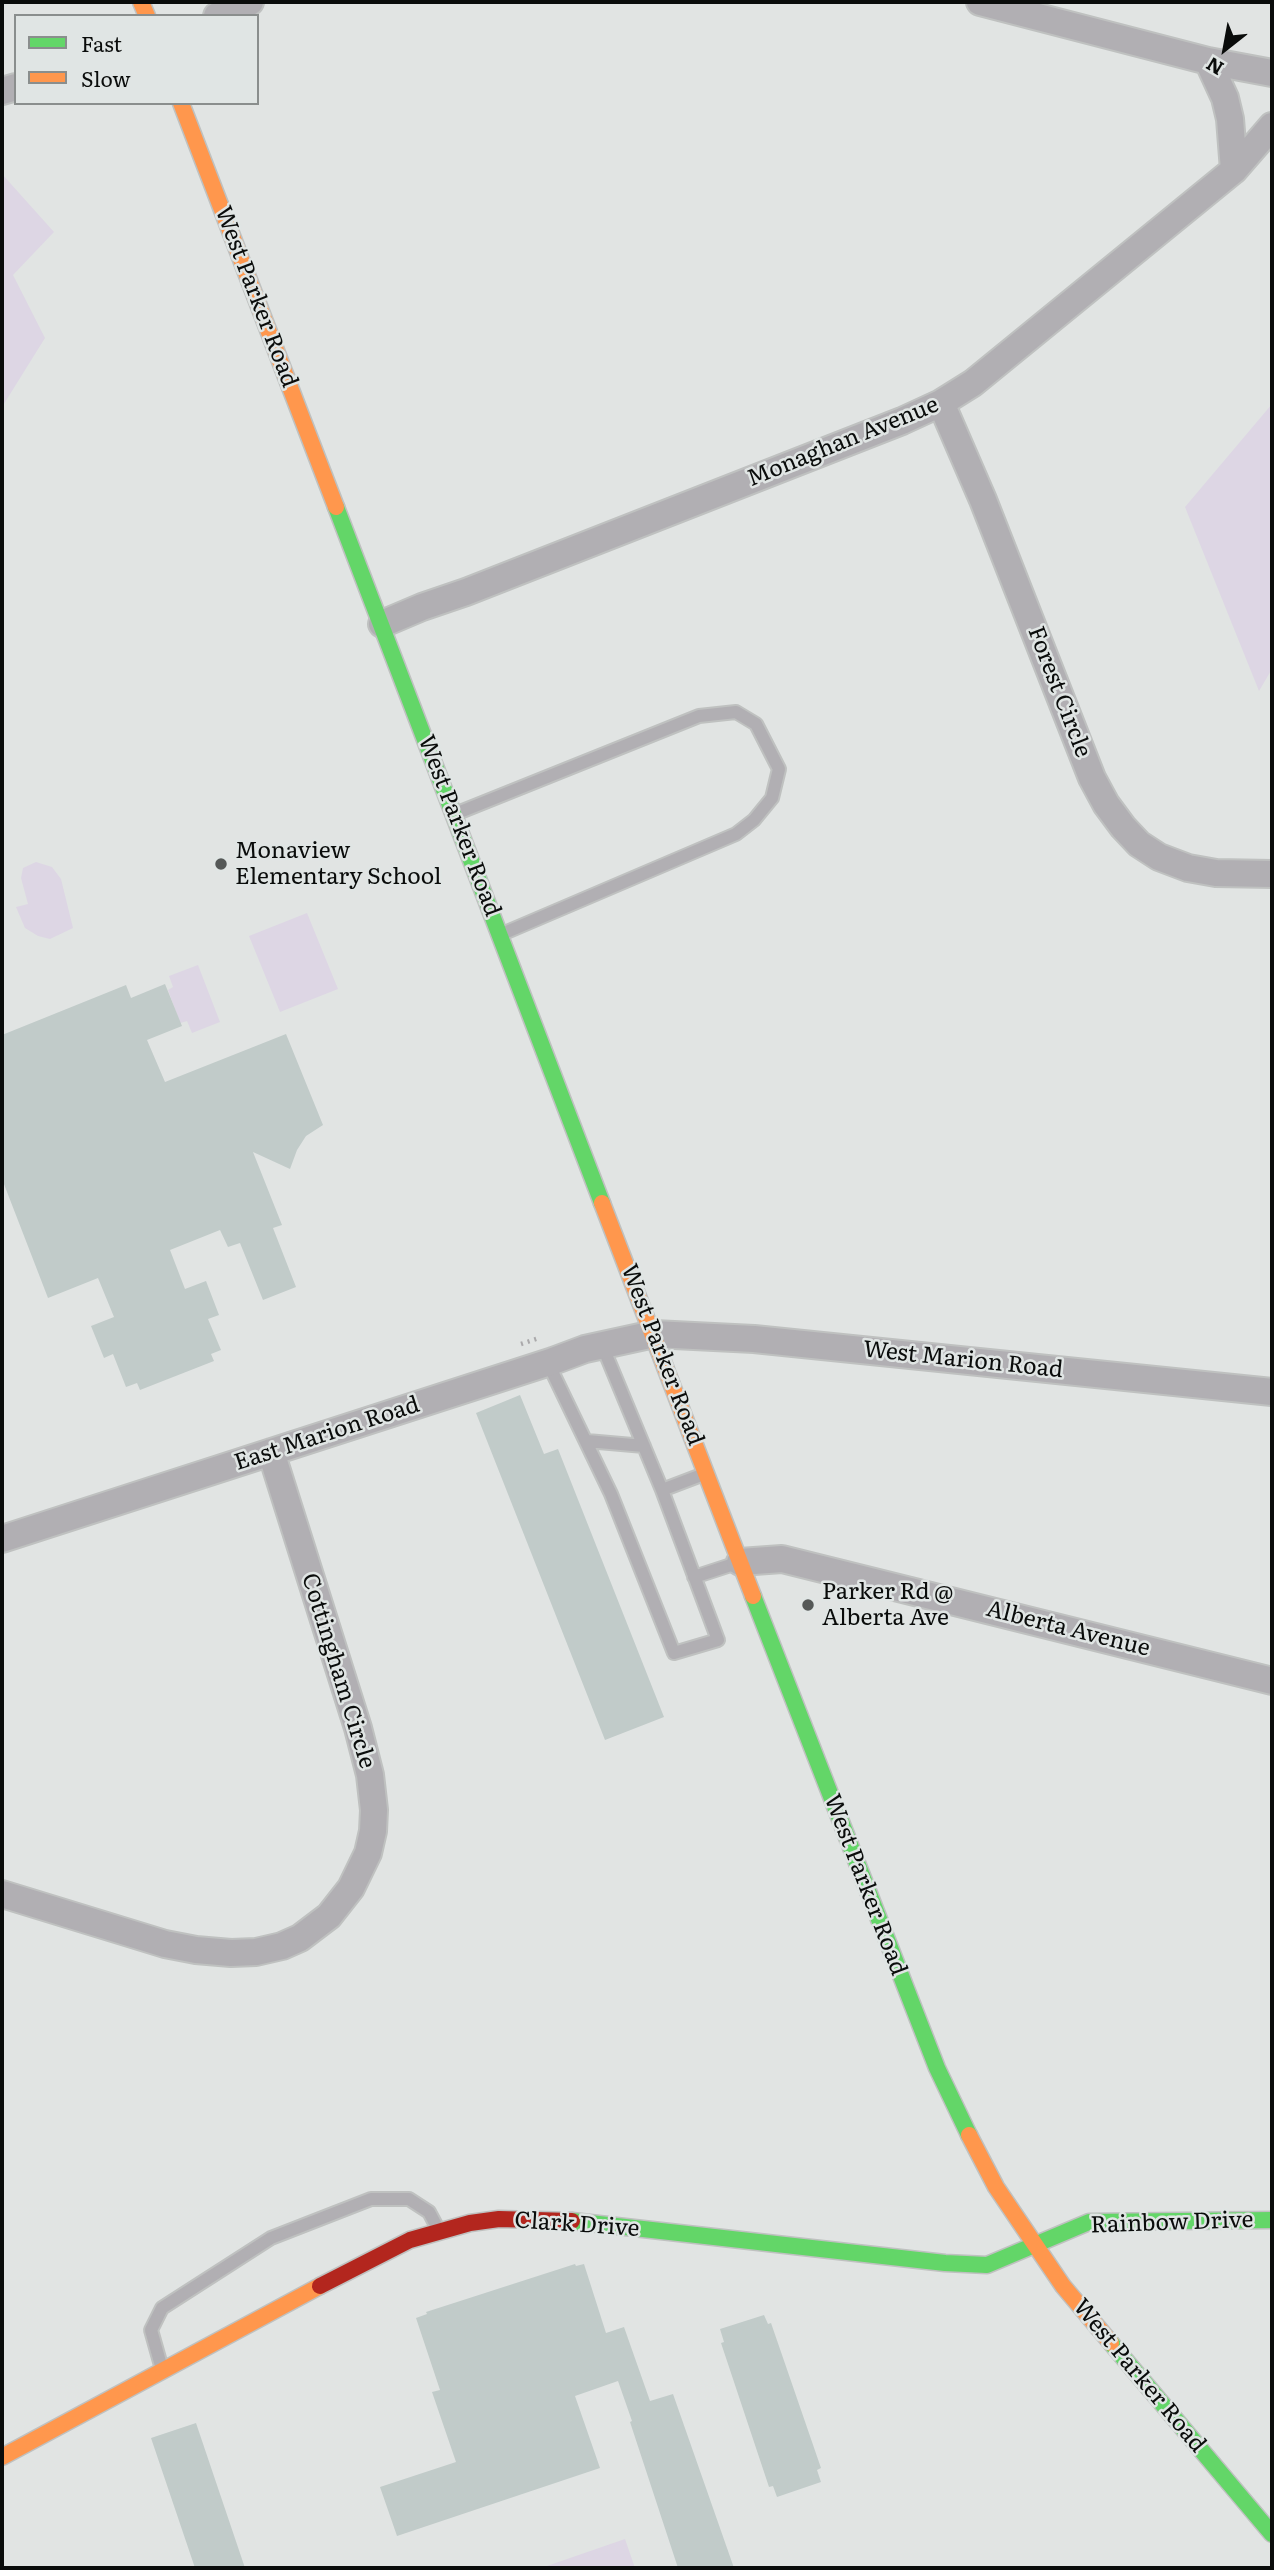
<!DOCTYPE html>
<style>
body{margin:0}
#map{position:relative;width:1274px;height:2570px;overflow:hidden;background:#e1e4e3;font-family:Literata,serif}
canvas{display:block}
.frame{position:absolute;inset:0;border:4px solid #0a0c0b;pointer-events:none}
.legend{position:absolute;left:14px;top:14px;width:245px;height:91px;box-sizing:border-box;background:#e0e5e4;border:2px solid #8a8e8d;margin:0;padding:9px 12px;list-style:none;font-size:21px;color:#0a0c0b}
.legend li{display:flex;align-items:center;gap:14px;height:35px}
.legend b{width:35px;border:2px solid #8a8e8d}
.north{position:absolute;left:1190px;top:14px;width:70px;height:70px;-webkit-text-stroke:5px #e0e5e4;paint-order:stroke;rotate:211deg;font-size:19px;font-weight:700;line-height:28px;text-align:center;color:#0a0c0b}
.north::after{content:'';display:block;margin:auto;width:24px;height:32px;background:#0a0c0b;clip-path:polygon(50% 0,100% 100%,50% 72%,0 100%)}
</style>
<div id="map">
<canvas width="1274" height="2570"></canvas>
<div class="frame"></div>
<ul class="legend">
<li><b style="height:9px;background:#63d668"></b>Fast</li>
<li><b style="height:9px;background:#ff974d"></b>Slow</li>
</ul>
<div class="north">N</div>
</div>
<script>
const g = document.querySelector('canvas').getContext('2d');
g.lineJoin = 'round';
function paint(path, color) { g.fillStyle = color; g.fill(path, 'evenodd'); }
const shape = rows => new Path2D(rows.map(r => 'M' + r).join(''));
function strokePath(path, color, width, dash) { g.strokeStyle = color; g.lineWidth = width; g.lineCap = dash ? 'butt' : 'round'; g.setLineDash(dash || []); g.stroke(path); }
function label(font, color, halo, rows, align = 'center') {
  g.font = font + ' Literata,serif'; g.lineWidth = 5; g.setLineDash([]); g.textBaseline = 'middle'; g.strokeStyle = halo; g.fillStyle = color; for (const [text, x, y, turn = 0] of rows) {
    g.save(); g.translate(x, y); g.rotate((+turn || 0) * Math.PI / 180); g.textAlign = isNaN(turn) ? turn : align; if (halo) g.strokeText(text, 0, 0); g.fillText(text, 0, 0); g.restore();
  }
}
paint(shape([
 [2,174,54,232,13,275,45,338,2,407],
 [1272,404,1272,669,1259,691,1185,507],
 [36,862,52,867,61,879,73,928,50,939,38,936,25,928,16,907,28,904,21,878,23,868],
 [307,913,338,989,280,1012,249,936],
 [198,965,220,1022,192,1033,187,1021,180,1023,168,990,173,987,169,976],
 [625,2539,635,2568,545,2568,544,2567]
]), '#ddd6e4');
paint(shape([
 [165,984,182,1026,147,1040,165,1082,286,1034,323,1125,306,1136,297,1150,290,1169,253,1152,282,1225,273,1228,296,1287,263,1300,240,1243,228,1247,220,1230,170,1250,185,1289,206,1281,219,1315,208,1319,221,1350,211,1354,214,1361,140,1390,137,1383,126,1387,113,1354,104,1358,91,1326,114,1317,98,1278,48,1298,2,1179,2,1035,126,985,131,998],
 [520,1395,544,1454,558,1449,664,1717,605,1740,476,1413],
 [575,2264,576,2266,584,2264,606,2333,624,2327,650,2401,673,2394,734,2568,678,2568,630,2422,632,2421,618,2381,575,2396,600,2468,397,2536,380,2487,456,2462,432,2392,440,2390,416,2318,427,2314,426,2312],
 [764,2315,768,2324,771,2323,821,2468,817,2470,821,2482,777,2497,773,2486,769,2487,721,2343,724,2342,720,2329],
 [196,2423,245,2568,195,2568,151,2438]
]), '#c1cbc9');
const lane = shape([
 [455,814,699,716,736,712,756,724,779,769,772,798,754,820,736,834,502,934],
 [548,1363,611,1494,674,1653,718,1640,662,1490,602,1345],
 [587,1441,644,1446],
 [662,1490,704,1474],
 [694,1577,737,1563],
 [162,2369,151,2330,162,2308,271,2238,371,2199,409,2199,429,2212,437,2227]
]);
const street = shape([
 [980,2,1208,61,1225,98,1230,119,1234,170],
 [217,16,250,2],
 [1208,61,1272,73],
 [2,91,16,87],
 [941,403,983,500,1092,778,1106,804,1123,827,1139,844,1159,857,1188,868,1216,873,1272,874],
 [382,624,422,607,466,592,902,421,941,403,973,383,1234,170,1272,126],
 [2,1539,553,1361,585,1349,654,1334,754,1339,1272,1392],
 [740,1562,782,1559,1272,1681],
 [2,1894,165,1944,196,1950,231,1953,256,1952,282,1946,300,1938,329,1916,351,1888,368,1853,373,1831,374,1810,370,1775,358,1728,271,1452]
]);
const fast = shape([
 [336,507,602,1203],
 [753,1596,937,2068,969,2135],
 [572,2221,945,2263,987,2265,1089,2222,1272,2220],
 [1111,2343,1272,2534]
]);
const slow = shape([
 [141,2,147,16],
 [181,103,336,507],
 [602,1203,753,1596],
 [969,2135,996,2187,1063,2286,1111,2343],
 [2,2457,320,2286]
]);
const jam = shape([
 [320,2286,410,2240,470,2223,499,2219,572,2221]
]);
strokePath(lane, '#bfc1c0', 16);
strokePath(street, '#bfc1c0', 30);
strokePath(fast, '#bfc1c0', 19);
strokePath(slow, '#bfc1c0', 19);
strokePath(jam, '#bfc1c0', 19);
strokePath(shape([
 [521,1344,539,1338]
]), '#aaa9ab', 4.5, [2, 5]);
strokePath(lane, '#b1afb3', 12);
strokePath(street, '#b1afb3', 26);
strokePath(fast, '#63d668', 16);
strokePath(slow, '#ff974d', 16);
strokePath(jam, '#b3261e', 16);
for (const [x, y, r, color] of [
 [221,864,7,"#555857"],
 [808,1605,7,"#555857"]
]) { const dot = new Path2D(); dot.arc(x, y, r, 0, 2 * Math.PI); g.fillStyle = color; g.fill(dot); strokePath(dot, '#e0e5e4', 2.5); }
label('23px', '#0a0c0b', '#e0e5e4', [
 ["West Parker Road",256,297,69],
 ["Monaghan Avenue",843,442,-22],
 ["Forest Circle",1059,692,69],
 ["West Parker Road",459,826,69],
 ["West Parker Road",662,1355,69],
 ["West Marion Road",963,1360,6],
 ["East Marion Road",327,1434,-18],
 ["Alberta Avenue",1068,1629,14],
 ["Cottingham Circle",338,1671,73],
 ["West Parker Road",865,1885,69],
 ["Rainbow Drive",1172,2223,-2],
 ["Clark Drive",577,2225,4],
 ["West Parker Road",1139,2376,50]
]);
label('23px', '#0a0c0b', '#e0e5e4', [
 ["Monaview",235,851],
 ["Elementary School",235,877],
 ["Parker Rd @",822,1592],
 ["Alberta Ave",822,1618]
], 'left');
</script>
